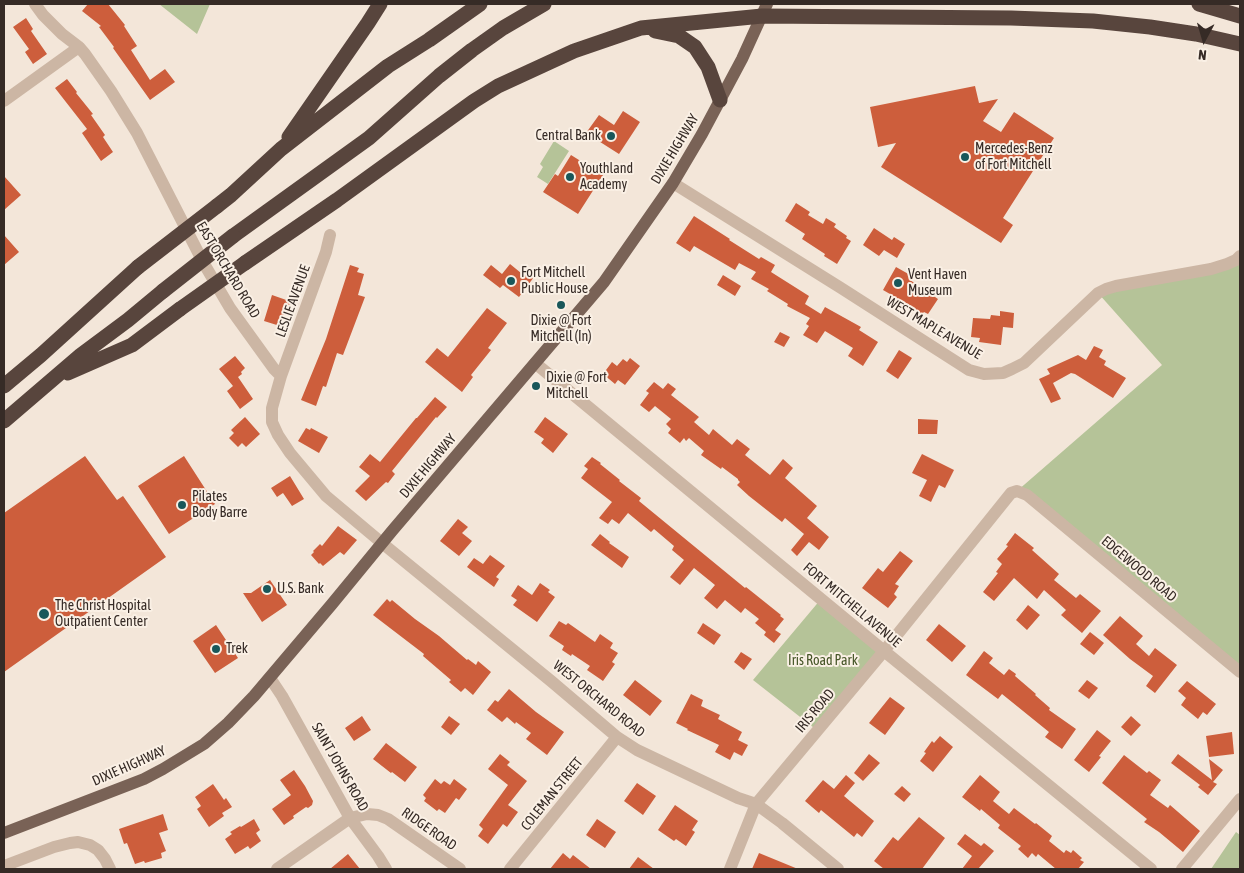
<!DOCTYPE html>
<style>
body{margin:0}
#map{position:relative;width:1244px;height:873px;overflow:hidden;background:#f3e6d9;font-family:"Asap Condensed",sans-serif}
canvas{display:block}
.frame{position:absolute;inset:0;border:5px solid #362b26;pointer-events:none}
.north{position:absolute;left:1179px;top:15px;width:50px;height:50px;-webkit-text-stroke:4px #faf0e5;paint-order:stroke;rotate:186deg;font-size:14px;font-weight:700;line-height:20px;text-align:center;color:#362b26}
.north::after{content:'';display:block;margin:auto;width:18px;height:22px;background:#362b26;clip-path:polygon(50% 0,100% 100%,50% 72%,0 100%)}
</style>
<div id="map">
<canvas width="1244" height="873"></canvas>
<div class="frame"></div>
<div class="north">N</div>
</div>
<script>
const g = document.querySelector('canvas').getContext('2d');
g.lineJoin = 'round';
function paint(path, color) { g.fillStyle = color; g.fill(path, 'evenodd'); }
const shape = rows => new Path2D(rows.map(r => 'M' + r).join(''));
function strokePath(path, color, width, dash) { g.strokeStyle = color; g.lineWidth = width; g.lineCap = dash ? 'butt' : 'round'; g.setLineDash(dash || []); g.stroke(path); }
function label(font, color, halo, rows, align = 'center') {
  g.font = font + ' "Asap Condensed",sans-serif'; g.lineWidth = 4; g.setLineDash([]); g.textBaseline = 'middle'; g.strokeStyle = halo; g.fillStyle = color; for (const [text, x, y, turn = 0] of rows) {
    g.save(); g.translate(x, y); g.rotate((+turn || 0) * Math.PI / 180); g.textAlign = isNaN(turn) ? turn : align; if (halo) g.strokeText(text, 0, 0); g.fillText(text, 0, 0); g.restore();
  }
}
paint(shape([
 [159,4,210,4,197,34],
 [554,141,569,151,548,184,537,177,543,167,540,164],
 [1240,256,1240,672,1017,491,1162,365,1098,293],
 [821,599,884,651,818,731,753,680],
 [1236,832,1240,835,1240,869,1211,869]
]), '#b5c398');
paint(shape([
 [88,4,108,4,125,25,124,26,137,46,131,50,150,80,165,69,175,82,150,100,113,48,114,47,99,27,101,26,82,11],
 [26,18,33,29,31,31,47,54,33,64,25,52,29,49,13,27],
 [67,79,77,92,76,93,93,114,91,115,105,135,103,137,113,152,101,161,82,133,87,129,55,88],
 [975,86,979,103,998,99,983,121,1001,132,1014,112,1054,138,1003,218,1013,225,1001,243,881,167,896,143,878,147,870,107],
 [623,111,640,122,619,154,586,133,599,115,614,125],
 [571,155,603,175,578,214,543,192,555,174,558,176],
 [4,176,21,195,4,210],
 [796,203,810,212,808,215,823,224,826,218,836,224,834,227,847,236,846,238,851,241,837,264,824,256,825,254,802,239,805,234,785,221],
 [694,216,730,239,729,240,759,259,761,257,775,265,771,272,809,296,805,304,821,314,825,307,861,327,859,330,878,342,863,366,848,356,853,348,825,331,817,343,803,335,809,326,806,324,810,318,787,306,788,304,767,291,769,289,751,279,756,272,739,263,735,270,694,246,690,252,676,243],
 [874,228,892,240,894,237,905,244,897,258,884,250,879,256,863,245],
 [4,235,19,252,4,265],
 [510,264,521,273,524,269,534,277,519,297,503,285,500,288,483,275,491,265,502,274],
 [350,265,359,268,357,272,364,274,358,295,365,297,343,355,337,353,326,387,323,386,316,406,301,400,326,339],
 [896,267,912,276,910,280,938,299,928,314,924,312,921,315,910,307,911,306,883,290],
 [723,275,741,286,735,296,717,285],
 [272,295,292,302,287,315,284,315,280,326,264,321],
 [487,308,507,323,488,348,491,350,471,375,473,377,462,392,425,362,437,348,448,357],
 [1000,311,1014,313,1013,328,1003,327,1001,345,979,342,980,338,971,337,973,318,990,319,991,315,1000,316],
 [780,332,790,337,784,347,774,342],
 [1094,346,1103,350,1099,357,1106,361,1104,365,1126,378,1113,398,1075,374,1071,373,1053,383,1061,399,1051,403,1039,379,1050,374,1047,369,1078,355,1086,360],
 [899,350,912,358,898,379,886,371],
 [235,356,245,368,241,372,242,374,238,377,253,399,240,409,227,391,233,386,219,369],
 [630,358,640,366,625,385,618,380,615,384,603,374,612,362,617,366,623,359,627,362],
 [654,382,663,389,668,383,676,389,671,395,699,417,694,422,709,435,713,429,732,445,737,439,750,449,745,455,770,475,783,459,793,468,785,478,817,506,807,518,829,537,819,550,809,542,797,556,791,550,804,534,785,518,782,522,749,496,737,485,740,482,738,480,738,479,722,467,721,469,701,455,704,451,689,438,686,441,684,438,680,443,668,433,671,429,666,424,671,419,655,406,649,412,640,405,649,393,646,391],
 [435,397,447,407,437,418,436,417,409,450,392,471,395,474,388,483,386,482,366,501,355,491,370,476,359,467,370,454,380,462,416,418,417,418],
 [245,417,260,434,246,447,242,443,238,447,229,438,234,433,231,430],
 [545,417,568,434,553,453,541,443,544,439,534,432],
 [918,419,938,420,937,434,918,434],
 [306,428,310,430,311,428,328,437,319,453,298,441],
 [922,454,954,470,945,488,939,485,931,502,919,496,927,480,912,473],
 [85,456,117,500,123,496,166,557,4,672,4,513],
 [184,456,215,504,169,534,138,486],
 [592,457,601,463,600,464,620,480,619,481,641,498,639,501,745,588,746,587,781,615,780,616,784,619,775,630,781,634,774,643,764,635,766,632,755,623,759,619,745,608,741,613,725,600,717,609,704,598,715,585,694,568,680,585,670,577,684,560,672,550,674,546,654,529,651,532,628,513,619,524,612,519,608,524,599,518,612,502,581,478,588,469,584,466],
 [290,476,304,499,292,506,283,493,277,497,271,488],
 [458,519,468,527,462,533,472,541,459,556,440,541],
 [338,526,357,540,344,555,340,552,323,566,320,563,319,564,311,555,314,552,313,551,320,544,322,546],
 [1015,533,1034,548,1032,550,1059,574,1054,580,1076,598,1080,594,1101,611,1082,633,1061,615,1066,610,1044,590,1037,599,1014,578,994,601,983,592,998,573,996,572,1002,564,997,559,1008,546,1006,545],
 [600,534,610,542,609,543,629,557,622,568,591,545],
 [900,551,913,561,895,584,899,586,894,594,897,597,888,608,862,588,878,568,883,572],
 [490,555,505,566,496,577,499,579,494,587,467,567,474,558,483,564],
 [270,580,287,605,262,622,243,593,251,593],
 [540,583,550,590,548,592,555,597,537,622,513,605,517,600,511,596,518,585,532,595],
 [387,599,390,602,392,600,415,619,439,636,467,660,468,659,476,665,478,661,491,672,473,695,465,688,461,692,449,682,451,680,423,656,424,654,373,615],
 [1028,605,1040,615,1027,630,1016,620],
 [1120,616,1143,636,1136,644,1149,656,1155,648,1177,665,1155,693,1146,686,1153,676,1130,659,1103,635],
 [559,621,566,625,568,623,595,642,600,634,613,643,610,648,618,653,612,662,615,664,603,681,587,670,590,666,572,654,571,656,562,650,564,646,549,636],
 [703,623,721,635,714,645,697,633],
 [939,624,966,646,952,662,926,640],
 [216,625,238,658,215,673,193,641],
 [1090,632,1104,643,1094,655,1080,644],
 [984,651,993,658,989,663,1004,675,1009,669,1016,674,1015,676,1036,694,1035,695,1050,708,1049,710,1076,729,1062,749,1045,737,1049,732,1002,694,998,699,966,675],
 [741,652,752,659,744,670,734,662],
 [635,680,662,701,650,716,623,695],
 [1087,680,1098,688,1089,699,1078,691],
 [1187,681,1216,704,1207,715,1203,712,1198,719,1181,705,1186,698,1178,691],
 [509,689,536,712,564,732,547,755,526,739,531,733,516,722,515,724,507,717,502,722,487,710,495,700,498,702],
 [691,694,703,700,701,706,720,715,718,719,742,732,738,740,748,745,742,756,734,752,730,760,715,752,719,745,687,730,688,729,676,723],
 [890,697,905,708,885,735,869,723],
 [362,716,371,730,354,741,345,728],
 [449,716,460,724,451,735,441,727],
 [1131,716,1141,725,1131,736,1121,727],
 [1097,730,1111,741,1099,756,1101,757,1089,772,1074,760],
 [1232,732,1234,754,1209,757,1206,736],
 [940,736,953,747,933,772,920,761,926,753,924,752,932,741,934,743],
 [386,743,417,767,405,782,392,772,391,773,373,759],
 [500,754,510,762,507,765,527,781,508,805,518,812,507,827,503,824,488,844,478,836,483,829,479,825,508,785,488,769],
 [869,754,880,763,863,781,854,773],
 [1178,754,1212,780,1209,759,1223,770,1213,782,1217,784,1208,795,1198,787,1200,785,1171,763],
 [1124,755,1147,773,1149,771,1161,780,1150,795,1168,808,1170,805,1200,831,1183,852,1159,832,1144,822,1147,819,1102,783],
 [294,770,305,786,313,801,312,805,308,808,306,807,293,816,294,818,284,825,272,809,291,795,280,780],
 [846,775,855,783,844,796,874,821,862,837,857,833,854,837,821,810,819,813,805,801,823,780,834,789],
 [980,775,1000,792,993,801,1009,814,1014,808,1035,824,1036,823,1052,836,1049,841,1064,853,1066,850,1071,853,1073,850,1082,858,1080,860,1084,862,1078,869,1056,869,1038,854,1036,857,1032,853,1028,858,1018,849,1021,846,998,828,1000,825,981,809,980,811,962,797],
 [435,779,441,784,444,781,450,785,454,779,467,789,459,800,456,798,445,813,439,809,437,811,424,801,426,798,423,795],
 [637,783,656,796,643,815,624,801],
 [213,784,224,800,226,798,232,807,222,813,224,816,209,827,197,809,201,806,195,797],
 [902,786,911,794,904,802,894,794],
 [675,805,698,821,692,830,695,832,686,846,676,839,674,841,658,830],
 [163,814,168,830,159,833,166,851,161,853,162,858,145,863,144,861,135,864,127,843,124,844,119,829],
 [919,817,945,838,922,869,884,869,874,861,893,837,898,841],
 [254,819,260,830,256,833,261,841,250,849,248,846,235,854,225,839,232,834,230,832,240,826,241,827],
 [597,819,616,832,605,848,586,835],
 [965,834,981,846,984,843,994,851,978,869,962,869,972,856,957,844],
 [563,853,570,859,573,855,591,869,550,869],
 [759,853,798,869,752,869],
 [348,854,360,869,330,869],
 [638,857,654,869,629,869]
]), '#cd5e3c');
strokePath(shape([
 [35,4,43,15,62,34,79,47,85,54,111,91,137,133,203,262,230,308,274,369,281,376],
 [4,101,79,47],
 [673,183,841,288,969,370,984,374,1003,373,1012,369,1024,363,1098,293,1106,289,1116,286,1211,269,1227,264,1236,260,1240,256],
 [330,235,326,252,281,376,272,408,272,422,278,435,290,453,326,496,382,543,551,681,617,737,637,750,738,798,756,804,782,823,838,869],
 [535,363,884,651,1151,869],
 [270,678,282,696,350,818,378,856,386,869],
 [4,866,54,847,70,843,78,842,90,845,98,850,105,859,110,869],
 [277,869,350,818,367,814,378,815,388,819,460,869],
 [510,869,617,737],
 [730,869,756,804,884,651,1011,493,1017,491,1027,495,1240,672],
 [1182,869,1240,799]
]), '#ccb6a4', 12);
strokePath(shape([
 [4,833,144,779,163,769,204,744,228,723,254,696,332,604,392,531,604,282,673,183,702,134,742,59,767,4]
]), '#796256', 12);
strokePath(shape([
 [1199,4,1240,16],
 [655,31,679,36,695,47,708,67,720,100],
 [289,137,368,23,380,4],
 [217,206,231,195,281,149,388,66,429,40,480,4],
 [233,236,369,138,439,76,472,50,503,28,544,4],
 [245,263,337,200,474,101,498,86,574,51,641,28,762,16,1011,18,1093,21,1150,27,1196,34,1240,44],
 [68,373,132,345,180,309],
 [4,386,41,355,138,267],
 [4,421,81,355,128,320,163,291]
]), '#58453d', 15);
strokePath(shape([
 [138,267,217,206],
 [163,291,233,236],
 [180,309,245,263]
]), '#58453d', 15);
for (const [x, y, r, color] of [
 [611,136,5,"#19575a"],
 [965,157,5,"#19575a"],
 [570,177,5,"#19575a"],
 [511,281,5,"#19575a"],
 [898,283,5,"#19575a"],
 [561,305,5,"#19575a"],
 [536,386,5,"#19575a"],
 [182,505,5,"#19575a"],
 [267,589,5,"#19575a"],
 [44,614,6,"#19575a"],
 [216,649,5,"#19575a"]
]) { const dot = new Path2D(); dot.arc(x, y, r, 0, 2 * Math.PI); g.fillStyle = color; g.fill(dot); strokePath(dot, '#faf0e5', 2); }
label('14px', '#362b26', '#faf0e5', [
 ["Central Bank",601,136,"right"],
 ["Mercedes-Benz",975,149],
 ["of Fort Mitchell",975,165],
 ["Youthland",580,169],
 ["Academy",580,185],
 ["Fort Mitchell",521,273],
 ["Public House",521,289],
 ["Vent Haven",908,275],
 ["Museum",908,291],
 ["Dixie @ Fort",561,321,"center"],
 ["Mitchell (In)",561,337,"center"],
 ["Dixie @ Fort",546,378],
 ["Mitchell",546,394],
 ["Pilates",192,497],
 ["Body Barre",192,513],
 ["U.S. Bank",277,589],
 ["The Christ Hospital",55,606],
 ["Outpatient Center",55,622],
 ["Trek",226,649]
], 'left');
label('14px', '#362b26', '#faf0e5', [
 ["DIXIE HIGHWAY",675,149,-59],
 ["EAST ORCHARD ROAD",228,270,59],
 ["LESLIE AVENUE",293,301,-70],
 ["WEST MAPLE AVENUE",934,328,31],
 ["DIXIE HIGHWAY",428,466,-50],
 ["EDGEWOOD ROAD",1139,569,40],
 ["FORT MITCHELL AVENUE",852,605,40],
 ["WEST ORCHARD ROAD",599,699,39],
 ["IRIS ROAD",815,711,-50],
 ["DIXIE HIGHWAY",129,766,-24],
 ["SAINT JOHNS ROAD",340,767,60],
 ["COLEMAN STREET",552,794,-51],
 ["RIDGE ROAD",429,829,35]
]);
label('14px', '#465628', '#faf0e5', [
 ["Iris Road Park",823,661]
]);
</script>
